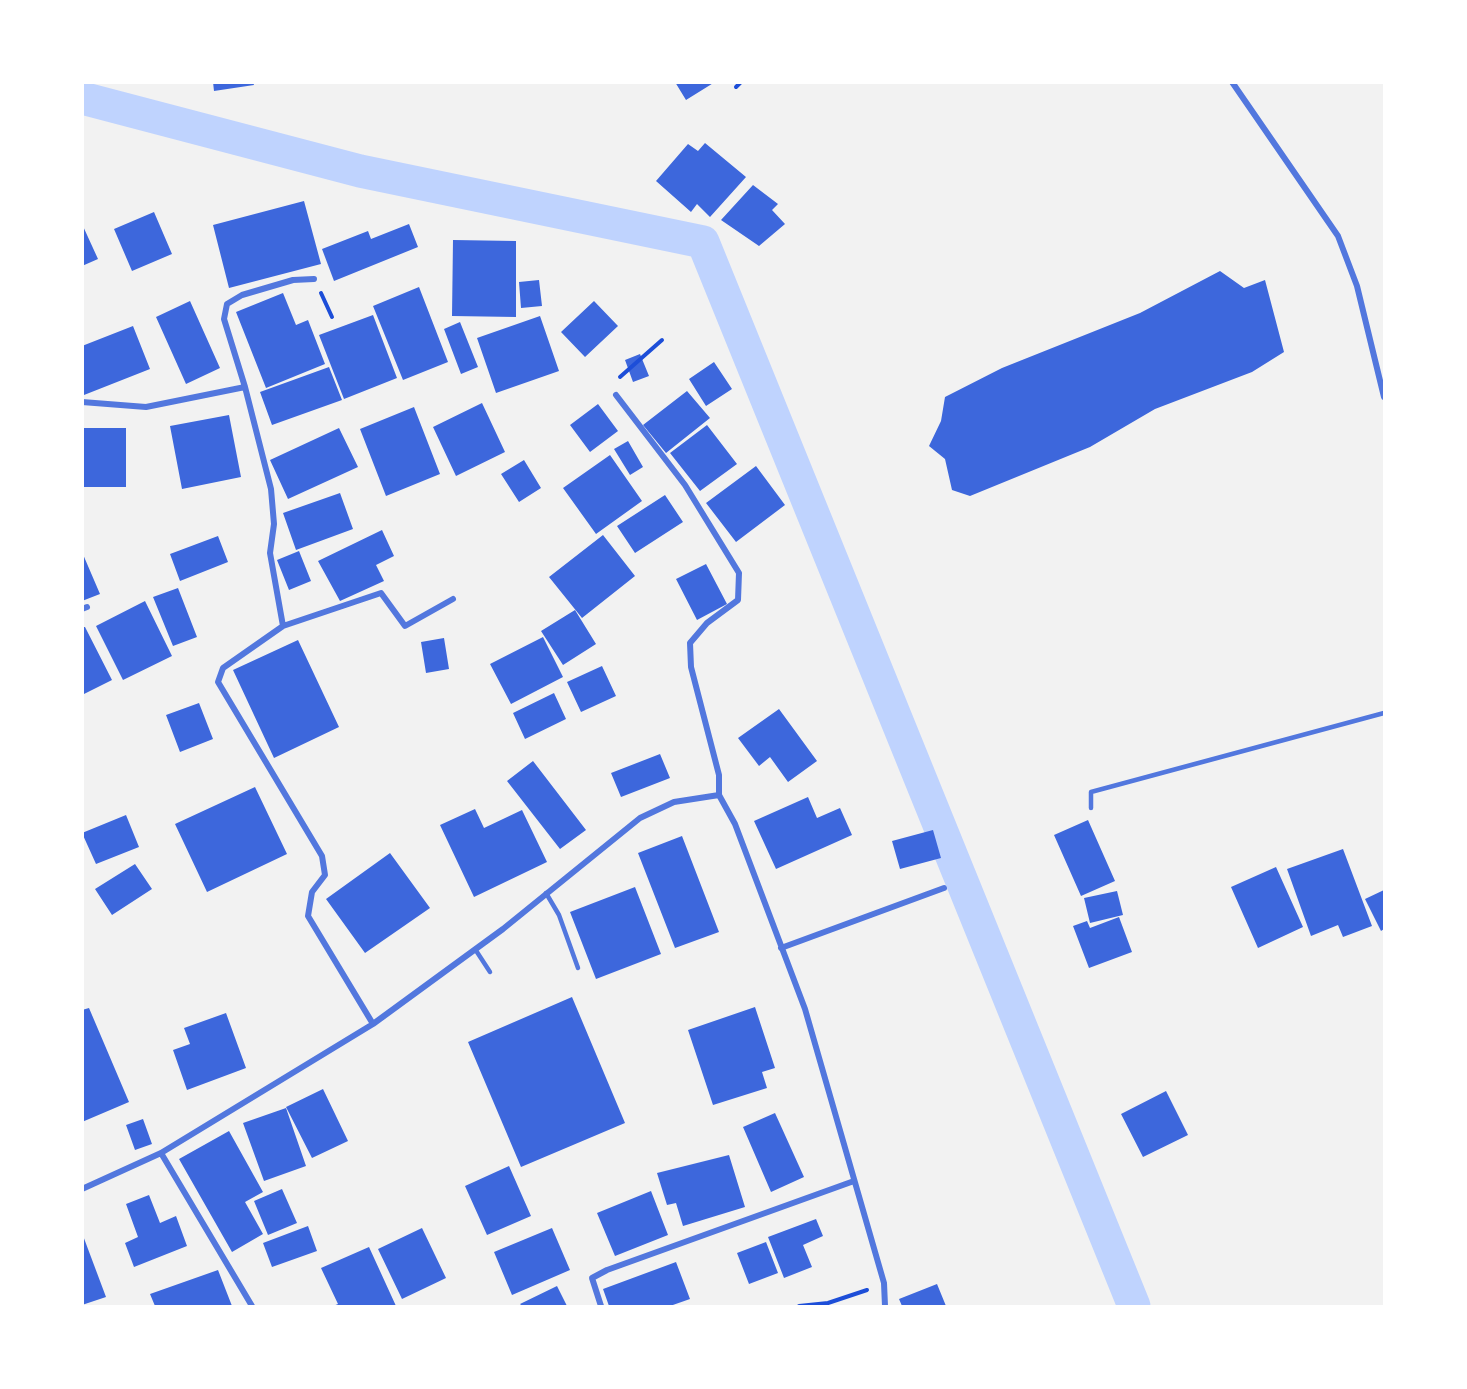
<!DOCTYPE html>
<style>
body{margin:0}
#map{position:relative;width:1467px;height:1389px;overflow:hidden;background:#f2f2f2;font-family:"Noto Serif",serif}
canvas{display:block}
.frame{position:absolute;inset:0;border:84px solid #fff;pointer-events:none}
</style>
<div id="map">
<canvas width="1467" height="1389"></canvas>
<div class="frame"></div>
</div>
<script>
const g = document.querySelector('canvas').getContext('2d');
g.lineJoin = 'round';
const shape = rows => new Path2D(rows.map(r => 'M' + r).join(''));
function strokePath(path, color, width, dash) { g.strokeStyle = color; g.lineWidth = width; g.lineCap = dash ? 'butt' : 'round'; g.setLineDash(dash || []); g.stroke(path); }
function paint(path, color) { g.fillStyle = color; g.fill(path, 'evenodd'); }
strokePath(shape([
 [82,98,360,171,703,242,1134,1306]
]), '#bfd3fe', 33);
paint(shape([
 [213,82,253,82,254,85,214,91],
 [675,82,715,82,686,100],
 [705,143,746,177,710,217,697,204,691,212,656,181,688,144,698,151],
 [753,185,778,204,772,210,785,224,759,246,721,220],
 [304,201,321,264,229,288,213,225],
 [154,212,172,254,132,271,114,229],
 [82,224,98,259,82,266],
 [409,224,418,247,334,281,322,249,368,231,371,239],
 [453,240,516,241,516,317,452,316],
 [1220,271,1244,288,1265,280,1284,352,1252,372,1155,409,1090,447,970,496,952,490,945,459,929,446,941,421,945,397,1002,368,1140,313],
 [539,280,542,306,521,308,519,282],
 [419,287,448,362,403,380,373,306],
 [283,293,296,325,308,320,325,364,266,388,236,312],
 [190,301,220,368,186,384,156,317],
 [594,301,618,326,585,357,561,332],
 [373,315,397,378,344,399,319,335],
 [540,316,559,371,496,393,477,338],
 [460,322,478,367,461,374,444,329],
 [133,326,150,369,84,395,82,346],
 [640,354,649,376,633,382,625,360],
 [714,362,732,389,706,406,689,379],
 [329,367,342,400,272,425,260,392],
 [687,391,710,418,666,453,643,425],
 [482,403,505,452,456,476,433,427],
 [598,404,618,431,590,452,570,425],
 [414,407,440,474,386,496,360,429],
 [229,415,241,477,182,489,170,426],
 [707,425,737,464,700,491,670,453],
 [82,428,126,428,126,487,82,487],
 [339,428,358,467,288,499,270,460],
 [628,441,643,467,630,475,614,449],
 [610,455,642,501,596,534,563,488],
 [524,460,541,488,519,502,501,474],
 [756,466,785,505,736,542,706,503],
 [340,493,353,529,296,550,283,513],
 [665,495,683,522,635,553,617,526],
 [382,530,394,556,376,565,384,581,340,601,318,561],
 [603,535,635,576,582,618,549,577],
 [218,536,228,562,180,581,170,554],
 [299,551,311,581,289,590,277,560],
 [82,552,100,594,82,601],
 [706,564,727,604,697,620,676,579],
 [178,588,197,637,173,646,153,597],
 [145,601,172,656,123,680,96,626],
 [575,610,596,644,563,665,541,631],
 [82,627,85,627,112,680,82,695],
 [543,637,563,677,511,704,490,664],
 [444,638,449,669,426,673,421,642],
 [298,640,339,727,274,758,233,670],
 [602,666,616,696,581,712,567,682],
 [554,693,566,719,525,739,513,713],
 [199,703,213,739,180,752,166,715],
 [779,709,817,761,788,782,770,757,759,766,738,738],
 [660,754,670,778,621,797,611,773],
 [533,761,586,830,560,849,507,781],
 [255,787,287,854,207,892,175,824],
 [808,797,817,818,840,808,852,835,776,869,754,821],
 [475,809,484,828,522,810,547,862,474,897,440,825],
 [126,815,139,847,96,864,82,833],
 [1088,820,1115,881,1081,896,1054,835],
 [933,830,941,858,900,869,892,841],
 [682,836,719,932,675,948,638,853],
 [1343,849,1372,926,1343,937,1338,925,1311,936,1287,869],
 [390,853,430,908,365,953,326,899],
 [135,864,152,889,112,915,95,889],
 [1276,867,1303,927,1258,948,1231,887],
 [635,887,661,954,596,979,570,912],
 [1384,890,1384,929,1381,931,1365,899],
 [1117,891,1123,915,1090,923,1084,898],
 [1119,917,1132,952,1089,968,1073,926,1087,921,1090,928],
 [572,997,625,1123,521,1167,468,1042],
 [755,1007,775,1068,762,1072,767,1088,713,1105,688,1030],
 [89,1008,129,1102,82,1122,82,1010],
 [226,1013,246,1068,187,1090,173,1050,190,1044,184,1028],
 [323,1089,348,1141,312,1158,286,1107],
 [1166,1091,1188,1135,1143,1157,1121,1114],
 [286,1108,306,1166,264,1181,243,1123],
 [775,1113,804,1177,771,1192,743,1127],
 [143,1119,152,1144,135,1150,126,1125],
 [229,1131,263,1192,245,1202,263,1234,232,1252,179,1159],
 [729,1155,745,1207,683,1226,676,1203,667,1205,657,1173],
 [509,1166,531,1216,487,1235,465,1186],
 [282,1189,297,1223,268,1235,254,1201],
 [651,1191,668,1235,615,1256,597,1213],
 [149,1195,160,1223,176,1216,187,1246,134,1267,125,1243,138,1237,126,1204],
 [816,1219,823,1236,803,1245,812,1267,784,1278,768,1237],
 [308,1226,317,1251,272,1267,263,1243],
 [422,1228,446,1278,402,1299,378,1249],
 [552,1228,570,1270,512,1295,494,1252],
 [82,1233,106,1297,82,1305],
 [766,1242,778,1273,749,1284,737,1253],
 [369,1247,396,1306,333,1306,338,1304,321,1268],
 [676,1262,690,1299,670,1306,609,1306,603,1289],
 [218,1270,232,1306,155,1306,150,1294],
 [937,1284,946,1306,902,1306,899,1299],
 [557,1286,567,1306,522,1306,520,1304]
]), '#3d67dc');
strokePath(shape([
 [736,87,741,82],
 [321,293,332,317],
 [620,377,662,340],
 [799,1306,828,1303,867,1290]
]), '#1d4ed8', 4);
strokePath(shape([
 [1091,808,1091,792,1384,713],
 [546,893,559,915,578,968],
 [475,949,490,972]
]), '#5277de', 4.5);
strokePath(shape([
 [1232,82,1338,236,1357,286,1384,397],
 [245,387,224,319,227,304,242,295,293,280,314,279],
 [616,395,685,485,739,573,738,600,707,623,690,643,691,667,719,775,719,795],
 [82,402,146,407,245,387,271,489,274,524,270,553,283,626],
 [82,609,87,607],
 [781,948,944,888],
 [373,1024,308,916,312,892,325,875,322,856,218,682,223,668,283,626,381,593,405,626,453,599],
 [161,1153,252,1306],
 [82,1189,161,1153,373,1024,503,929,640,818,674,802,719,795,735,824,805,1009,884,1283,885,1306],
 [601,1306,592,1278,607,1270,854,1181]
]), '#5277de', 6);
</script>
